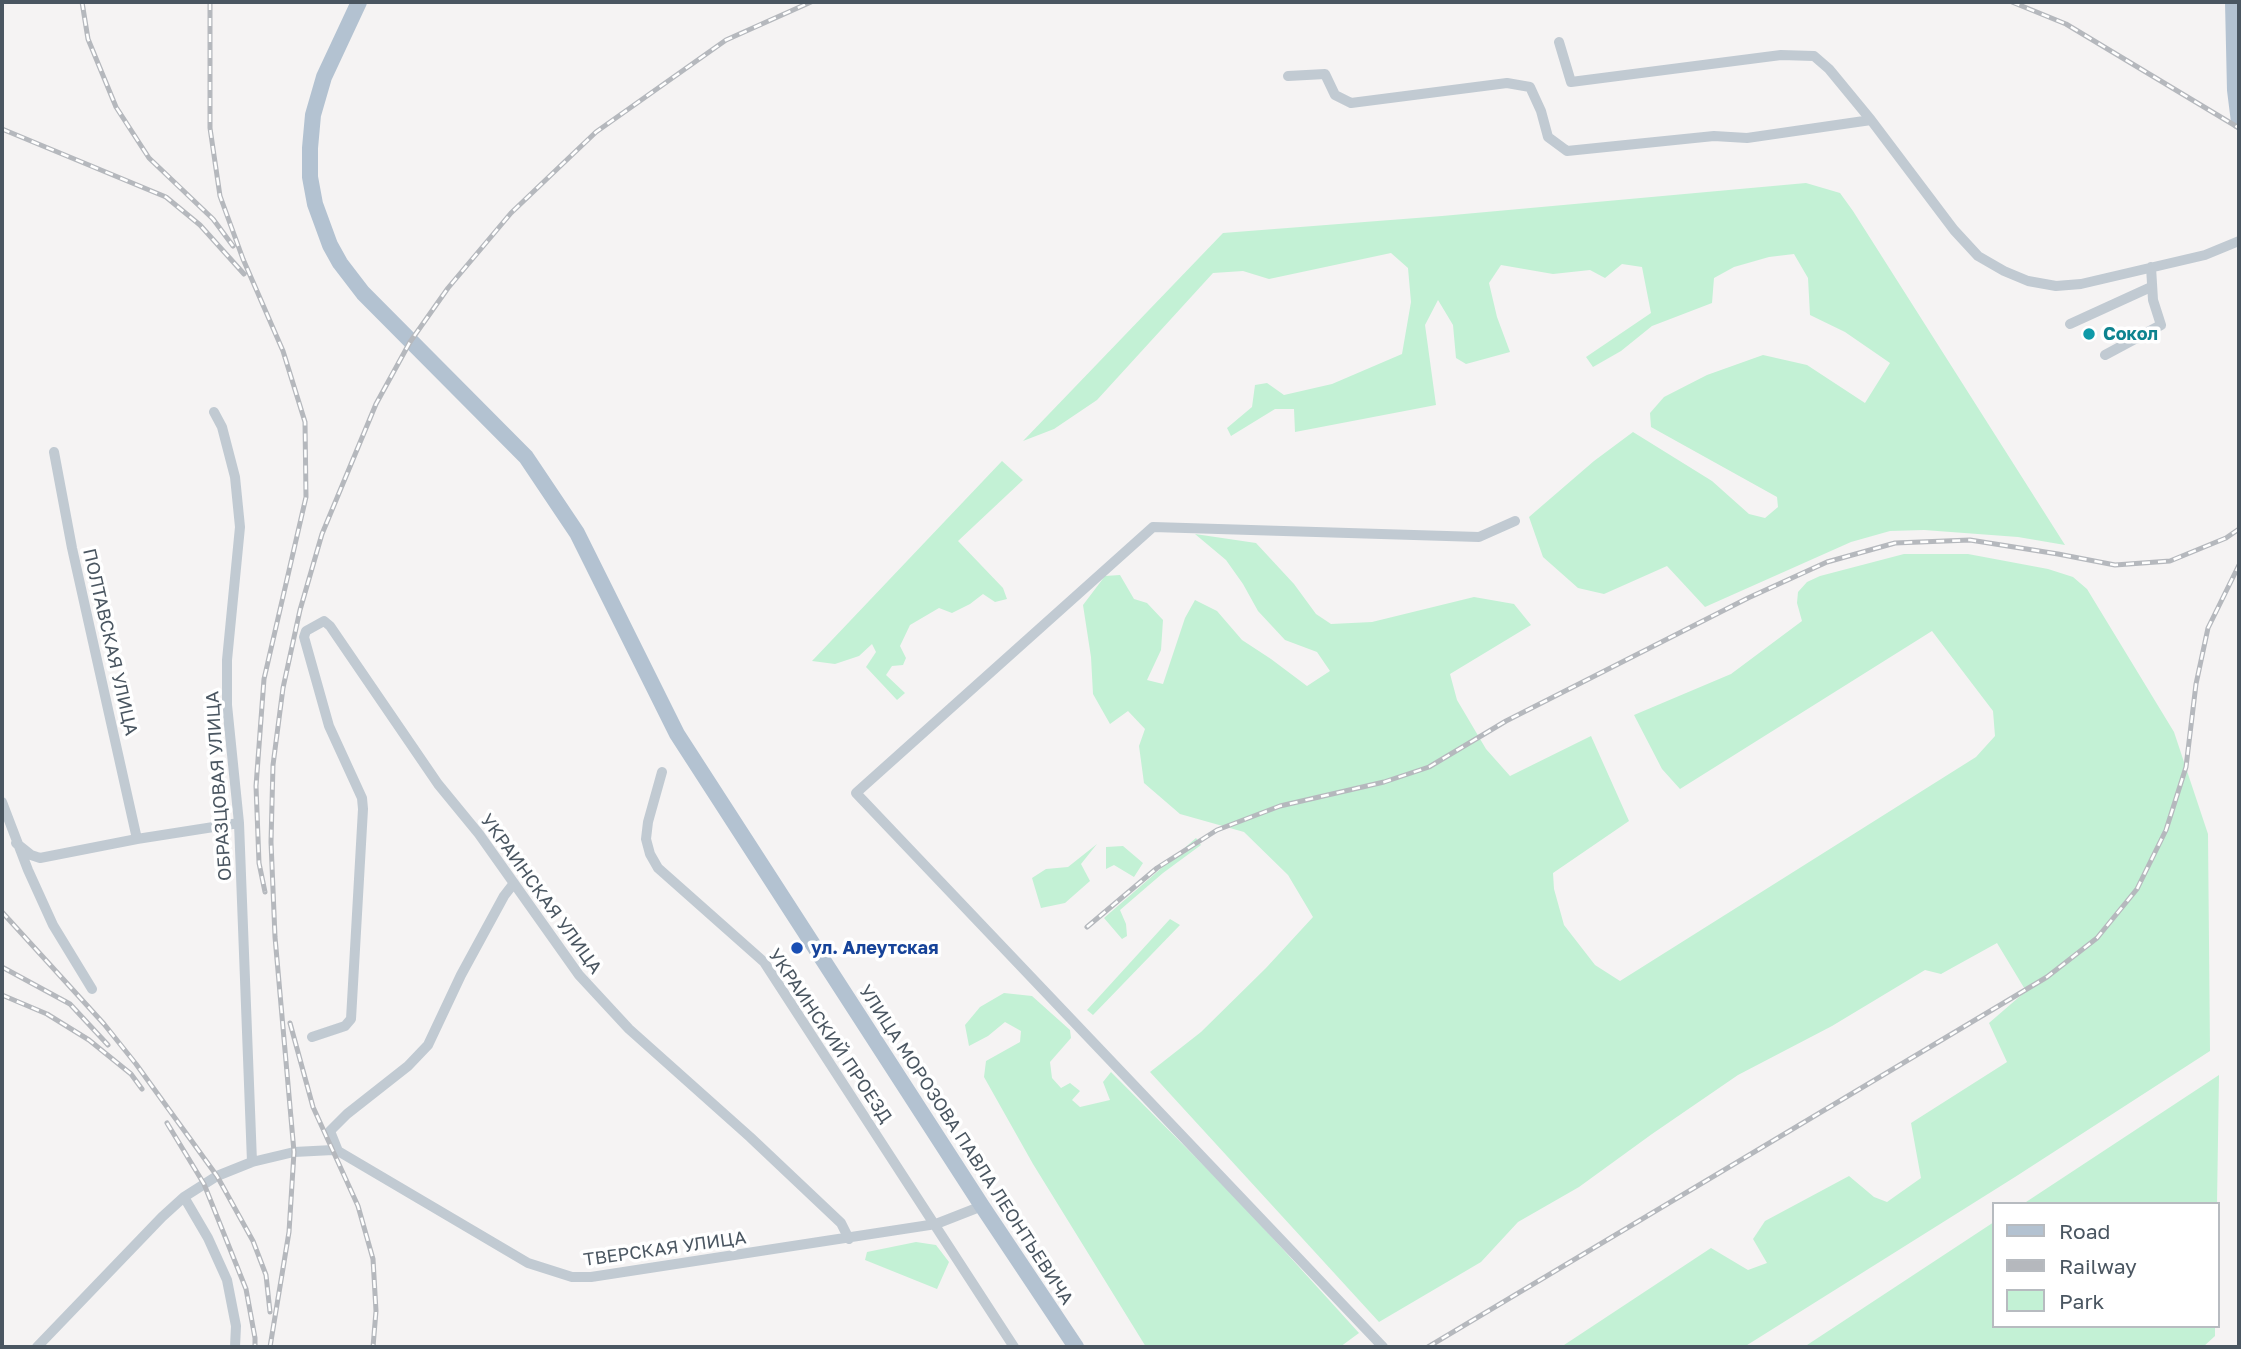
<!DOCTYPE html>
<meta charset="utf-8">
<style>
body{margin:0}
#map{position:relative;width:2241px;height:1349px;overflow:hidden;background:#f5f3f3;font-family:"Golos Text",sans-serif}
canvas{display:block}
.frame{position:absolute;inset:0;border:4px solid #4a5661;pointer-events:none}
.legend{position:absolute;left:1992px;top:1202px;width:228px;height:126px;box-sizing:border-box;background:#fff;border:2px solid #b7bbc0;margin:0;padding:9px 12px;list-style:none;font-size:21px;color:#4a5661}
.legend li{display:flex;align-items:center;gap:14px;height:35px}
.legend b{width:35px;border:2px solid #b7bbc0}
</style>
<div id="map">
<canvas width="2241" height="1349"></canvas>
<div class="frame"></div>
<ul class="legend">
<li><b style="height:9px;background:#b3c2d1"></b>Road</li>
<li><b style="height:9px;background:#b5b8bd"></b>Railway</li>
<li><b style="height:19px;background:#c3f1d5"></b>Park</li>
</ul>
</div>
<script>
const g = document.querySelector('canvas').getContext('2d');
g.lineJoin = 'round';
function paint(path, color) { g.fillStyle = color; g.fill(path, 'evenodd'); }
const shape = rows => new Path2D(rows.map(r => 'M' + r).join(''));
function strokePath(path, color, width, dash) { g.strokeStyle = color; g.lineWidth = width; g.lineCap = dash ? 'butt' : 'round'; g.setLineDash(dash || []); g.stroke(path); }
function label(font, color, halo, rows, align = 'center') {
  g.font = font + ' "Golos Text",sans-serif'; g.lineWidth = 7; g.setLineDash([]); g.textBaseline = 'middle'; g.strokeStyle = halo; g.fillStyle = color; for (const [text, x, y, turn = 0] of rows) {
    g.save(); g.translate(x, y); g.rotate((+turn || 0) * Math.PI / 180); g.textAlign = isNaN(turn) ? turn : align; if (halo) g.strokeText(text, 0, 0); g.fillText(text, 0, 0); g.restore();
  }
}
paint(shape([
 [1806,183,1840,193,1853,211,2065,545,2018,537,1924,530,1890,531,1851,542,1705,607,1667,566,1604,594,1578,588,1543,557,1529,517,1594,461,1633,432,1712,481,1749,514,1765,518,1778,507,1777,497,1651,427,1650,413,1664,397,1707,375,1763,355,1807,365,1865,403,1890,363,1845,332,1810,315,1808,278,1794,254,1769,257,1734,267,1714,278,1712,303,1652,326,1621,351,1593,367,1586,357,1651,313,1642,267,1622,264,1605,278,1590,270,1553,274,1501,265,1489,283,1497,317,1510,352,1466,364,1456,358,1453,325,1438,300,1425,325,1436,405,1295,432,1294,409,1275,409,1231,436,1227,428,1252,407,1255,385,1267,383,1284,395,1332,384,1402,354,1411,302,1408,268,1391,253,1269,279,1243,271,1213,273,1097,400,1054,429,1023,441,1223,233,1442,216],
 [1002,461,1023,480,958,541,1003,588,1007,599,995,602,983,594,970,604,952,613,939,608,910,625,900,646,906,658,903,665,892,666,886,675,905,693,897,700,866,667,876,652,872,644,859,656,835,664,812,661],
 [1195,534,1256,543,1294,584,1316,614,1331,624,1372,622,1474,597,1514,604,1531,625,1450,674,1457,700,1486,749,1510,776,1591,736,1629,821,1553,873,1554,889,1564,925,1595,965,1620,981,1976,757,1995,736,1993,711,1932,631,1680,789,1662,769,1634,715,1731,674,1802,621,1797,603,1798,592,1807,582,1820,576,1904,554,1968,554,2048,569,2073,577,2087,589,2174,732,2208,834,2210,1051,2015,1177,1744,1347,1561,1347,1711,1248,1748,1270,1767,1263,1753,1239,1765,1221,1849,1176,1874,1197,1887,1202,1921,1178,1911,1123,2007,1062,1989,1023,2026,991,1997,943,1941,974,1925,970,1832,1026,1738,1075,1652,1134,1579,1187,1518,1222,1481,1262,1379,1322,1150,1072,1201,1032,1266,968,1313,917,1288,875,1244,832,1180,814,1144,783,1139,746,1145,729,1128,711,1110,724,1093,694,1091,657,1083,605,1105,576,1120,575,1134,599,1147,603,1163,620,1161,650,1147,680,1163,684,1185,618,1195,600,1217,611,1242,640,1271,659,1307,686,1330,671,1317,652,1285,640,1258,611,1243,584,1226,560],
 [1196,838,1201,845,1163,873,1120,910,1126,924,1127,936,1122,939,1104,918],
 [1097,844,1081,864,1090,881,1065,903,1041,908,1032,878,1046,869,1068,867],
 [1123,846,1143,863,1134,877,1114,865,1106,869,1106,847],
 [1170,919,1180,925,1093,1015,1087,1010],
 [1004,993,1032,996,1070,1030,1071,1038,1050,1062,1052,1078,1061,1088,1070,1083,1080,1091,1072,1100,1080,1107,1110,1100,1103,1082,1111,1072,1240,1202,1359,1333,1340,1347,1146,1347,1033,1164,984,1077,986,1061,1020,1042,1021,1031,1005,1022,988,1036,969,1046,965,1025,980,1007],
 [2219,1075,2217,1204,2023,1204],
 [1994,1222,1994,1326,2215,1326,2215,1336,2203,1347,1804,1347],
 [916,1242,936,1245,949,1262,937,1289,865,1260,867,1252]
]), '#c3f1d5');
strokePath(shape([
 [1559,42,1571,82,1781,55,1814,56,1829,69,1871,120,1954,230,1978,256,2004,271,2028,281,2056,286,2081,284,2205,255,2239,241],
 [1288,76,1325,74,1335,95,1351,103,1507,83,1530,87,1541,111,1548,137,1567,151,1714,136,1747,138,1871,120],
 [2070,324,2151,287],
 [2105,355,2161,325,2153,300,2151,267],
 [214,412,222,427,235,477,240,527,227,660,227,705,239,823,252,1162],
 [54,452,72,548,137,839],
 [662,772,648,822,646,839,650,854,658,868,764,962,1014,1347],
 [2,802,28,870,53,925,92,989],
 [16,843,31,855,40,858,137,839,239,823],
 [312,1037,345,1026,351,1019,363,809,362,798,329,726,304,637,306,631,324,621,330,626,438,784,479,834,579,975,629,1029,750,1137,841,1223,849,1239],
 [338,1151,330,1131,347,1114,408,1066,428,1045,461,975,504,896,514,883],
 [184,1197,208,1238,227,1280,236,1326,235,1347],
 [37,1347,162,1217,184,1197,217,1176,252,1162,294,1152,333,1150,338,1151,528,1263,572,1277,591,1277,936,1224,982,1206],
 [1383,1347,856,793,1153,527,1479,537,1515,521]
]), '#c1cad2', 10);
strokePath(shape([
 [359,2,324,77,313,115,310,148,310,177,315,204,330,245,340,263,363,293,526,457,577,533,677,734,982,1206,1076,1347],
 [2233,2,2235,90,2239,122]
]), '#b3c2d1', 16);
const rail = shape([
 [82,2,88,39,116,107,149,158,213,219,233,246],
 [210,2,210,128,220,196,243,259,283,351,305,422,306,497,264,679,256,786,259,863,265,892],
 [2012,2,2066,24,2239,128],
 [2,129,166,197,200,225,244,274],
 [2,912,104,1024,136,1064,217,1176,253,1241,266,1275,270,1312],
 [1087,927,1157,868,1217,830,1280,806,1384,782,1429,767,1506,721,1748,598,1827,562,1895,543,1970,540,2058,554,2115,565,2170,561,2226,538,2239,529],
 [2,967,70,1004,108,1045],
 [2,995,47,1014,89,1040,131,1074,142,1089],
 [290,1023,313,1107,358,1206,373,1259,376,1311,373,1347],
 [167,1123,204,1184,246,1289,255,1338,255,1347],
 [270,1347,289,1232,294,1152,275,937,271,842,273,765,283,688,300,610,322,534,376,404,410,342,448,288,511,213,596,132,726,40,811,2],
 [1428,1347,2047,977,2097,938,2137,889,2166,830,2186,767,2196,684,2208,628,2239,565]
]);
strokePath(rail, '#b5b8bd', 5);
strokePath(rail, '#fff', 2.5, [8]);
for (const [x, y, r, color] of [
 [2089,334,7,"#0f9aa8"],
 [797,948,7,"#1a4fb4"]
]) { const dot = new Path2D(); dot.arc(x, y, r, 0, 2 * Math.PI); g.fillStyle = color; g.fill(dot); strokePath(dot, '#fff', 2.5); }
label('bold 18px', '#0d838f', '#fff', [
 ["Сокол",2103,334]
], 'left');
label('18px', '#4a5661', '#fff', [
 ["ПОЛТАВСКАЯ УЛИЦА",110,642,77],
 ["ОБРАЗЦОВАЯ УЛИЦА",219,786,-94],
 ["УКРАИНСКАЯ УЛИЦА",541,894,54],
 ["УКРАИНСКИЙ ПРОЕЗД",830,1036,56],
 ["УЛИЦА МОРОЗОВА ПАВЛА ЛЕОНТЬЕВИЧА",966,1145,57],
 ["ТВЕРСКАЯ УЛИЦА",665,1249,-8]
]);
label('bold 18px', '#164399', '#fff', [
 ["ул. Алеутская",811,948]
], 'left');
</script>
